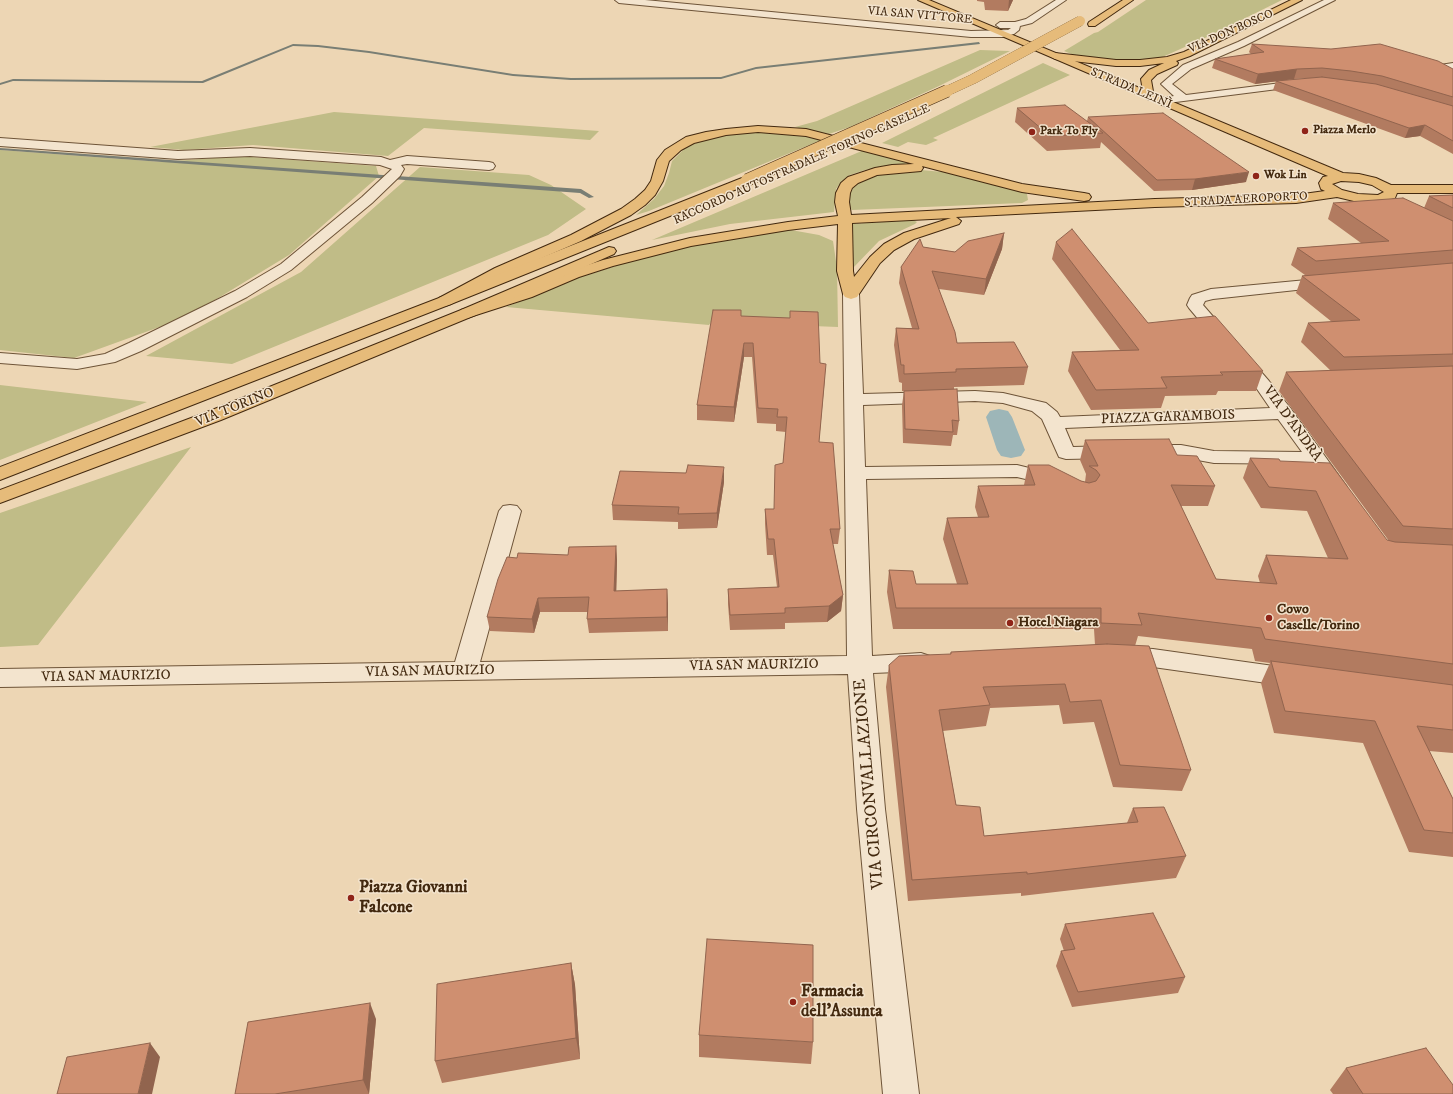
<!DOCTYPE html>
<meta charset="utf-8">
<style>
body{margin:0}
canvas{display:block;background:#edd6b4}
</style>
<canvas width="1453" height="1094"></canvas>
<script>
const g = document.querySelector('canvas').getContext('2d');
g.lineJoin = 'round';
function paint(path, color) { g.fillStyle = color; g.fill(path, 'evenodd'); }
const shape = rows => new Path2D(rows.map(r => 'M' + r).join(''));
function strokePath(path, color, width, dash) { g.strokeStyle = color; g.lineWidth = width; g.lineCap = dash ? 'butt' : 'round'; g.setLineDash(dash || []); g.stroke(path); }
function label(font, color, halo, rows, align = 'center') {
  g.font = font + ' "IM FELL DW Pica",serif'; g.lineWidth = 3; g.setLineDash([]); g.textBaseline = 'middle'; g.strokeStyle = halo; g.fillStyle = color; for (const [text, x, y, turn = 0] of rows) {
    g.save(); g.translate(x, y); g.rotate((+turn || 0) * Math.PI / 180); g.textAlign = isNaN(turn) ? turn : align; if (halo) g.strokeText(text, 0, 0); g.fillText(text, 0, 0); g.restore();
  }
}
paint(shape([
 [1146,0,1282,0,1205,38,1158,59,1125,62,1079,57,1064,51,1094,33,1098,32],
 [980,50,1010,51,939,86,850,127,829,134,795,127,817,121],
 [1043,63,1070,75,933,138,938,140,926,145,908,142,898,147,882,143],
 [334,112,599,131,590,140,424,128,388,156,253,145,184,150,150,147],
 [765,132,792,133,824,139,649,211,636,215,654,199,664,186,669,173,672,161,686,147,704,140,733,134],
 [0,150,162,162,239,156,376,166,379,176,289,255,187,317,74,358,0,350],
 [864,150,918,165,883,167,865,170,850,175,841,182,836,189,834,212,730,224,652,240],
 [420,167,529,175,551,185,586,209,548,235,232,364,146,356,301,272],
 [921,170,943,172,1021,190,1027,194,1028,200,1022,203,852,210,848,206,848,192,857,181,871,174],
 [913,220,917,222,915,224,879,241,853,268,852,224],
 [791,230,819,235,833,241,837,268,838,327,711,322,709,325,506,307,577,278,667,250,730,238],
 [0,385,147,402,0,460],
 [191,447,38,645,0,647,0,513]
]), '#c0bc87');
paint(shape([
 [979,42,980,44,756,69,721,79,571,80,513,76,369,53,318,47,293,46,203,83,13,81,0,85,0,83,13,79,202,81,293,44,318,45,369,51,513,74,571,78,721,77,756,67,979,42],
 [0,148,581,189,594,197,589,198,580,193,0,150,0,148]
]), '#797e74');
paint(shape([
 [999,409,1008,411,1012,417,1025,450,1021,456,1011,458,1001,456,997,450,986,417,990,411,999,409]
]), '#9db6b8');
const minor = shape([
 [615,0,645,0,971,31,1008,30,1011,28,1000,28,996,25,1000,22,1015,22,1026,19,1056,0,1066,0,1032,23,1020,26,1019,30,1014,34,1002,37,971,37,619,3,615,0],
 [1324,0,1335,0,1244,46,1191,69,1172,84,1186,95,1305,80,1310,83,1309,85,1160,104,1155,101,1156,99,1174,96,1161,84,1183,65,1238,42,1324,0],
 [1453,63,1453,69,1449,69,1453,71,1453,78,1436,71,1435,69,1440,65,1453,63],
 [0,138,178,151,250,148,381,157,390,160,407,156,489,162,493,163,495,166,493,169,489,170,407,164,401,165,404,169,400,176,372,203,291,270,247,297,141,351,115,362,77,369,0,363,0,353,77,359,105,354,129,343,235,291,281,264,362,197,392,169,380,165,250,156,178,159,0,146,0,138],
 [1328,278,1333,280,1336,283,1333,286,1213,299,1205,301,1203,305,1269,381,1291,409,1347,487,1344,491,1337,493,1330,491,1310,464,1214,463,1181,457,1144,457,1137,455,1134,451,1137,447,1144,445,1181,445,1214,451,1302,452,1278,419,1065,428,1073,447,1112,446,1119,448,1122,452,1119,456,1112,458,1066,459,1059,457,1042,419,1032,411,1003,403,975,401,863,405,865,467,1017,465,1062,476,1065,480,1062,484,1055,486,1017,477,866,479,872,656,921,653,930,656,933,662,930,668,921,671,873,673,885,809,919,1094,883,1094,857,809,848,674,0,687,0,669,455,662,499,511,503,506,510,505,517,506,521,511,480,662,847,656,843,294,845,291,851,289,857,291,859,294,863,394,975,391,1003,393,1046,403,1057,412,1060,417,1270,408,1257,389,1189,308,1187,305,1190,298,1192,295,1211,289,1328,278],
 [1123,647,1153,649,1295,669,1304,672,1308,678,1304,684,1295,687,1153,667,1123,665,1114,662,1111,656,1114,650,1123,647]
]);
const major = shape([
 [918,0,929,0,1343,173,1359,174,1376,178,1391,185,1453,185,1453,193,1397,193,1395,198,1379,203,1358,202,1337,197,1296,203,1155,207,956,217,961,221,959,224,914,239,894,250,880,263,857,297,851,299,845,297,843,294,837,271,838,224,788,230,691,246,613,266,579,277,532,297,473,316,221,420,0,503,0,490,207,412,461,310,520,291,569,271,603,260,690,238,788,222,838,216,835,202,836,193,841,183,848,177,875,168,892,165,914,164,806,136,758,132,726,135,694,143,681,150,669,161,663,181,655,195,645,205,631,215,581,241,505,274,451,304,0,480,0,467,439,298,495,268,571,235,621,209,635,199,645,190,651,181,657,160,665,150,686,137,706,132,726,129,758,126,806,129,1022,184,1084,193,1089,194,1091,197,1089,200,1084,201,1022,192,922,166,923,168,921,171,877,175,858,183,852,188,850,193,849,202,851,215,1155,199,1296,195,1325,191,1321,189,1319,183,1323,177,1328,176,918,0],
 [1341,181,1359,182,1372,185,1384,192,1378,195,1358,194,1342,190,1332,184,1341,181],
 [951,218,904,233,884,244,870,257,854,277,853,271,852,223,951,218]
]);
const highway = shape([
 [1123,0,1133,0,1095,26,1089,26,1088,24,1089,22,1123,0],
 [1291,0,1302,0,1190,56,1176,61,1178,63,1177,65,1157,74,1151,80,1154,97,1149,100,1144,97,1141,79,1149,70,1164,63,1140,66,1116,66,1055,59,1050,56,1055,53,1116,60,1140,60,1167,57,1184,52,1291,0],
 [747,176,752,177,753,180,752,183,451,304,445,306,439,304,437,301,439,298,747,176],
 [609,247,614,248,616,251,614,254,473,316,467,318,461,316,459,313,461,310,609,247]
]);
strokePath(minor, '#6e5438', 2);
strokePath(major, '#43290f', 2);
strokePath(highway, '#43290f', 2);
paint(minor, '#f3e4ce');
paint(major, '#e6bb7a');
paint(highway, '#e6bb7a');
const highwayBridgeFar1 = shape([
 [945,92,973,79,1080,21]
]);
const highwayBridge = shape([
 [747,180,947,91]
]);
strokePath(highwayBridgeFar1, '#43290f', 10, []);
strokePath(highwayBridge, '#43290f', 13, []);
strokePath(highwayBridgeFar1, '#e6bb7a', 10);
strokePath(highwayBridge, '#e6bb7a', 12);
paint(shape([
 [977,0,1013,0,1008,11,985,10,984,2,977,1],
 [1252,44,1453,69,1453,154,1420,136,1405,138,1273,90,1276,81,1315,78,1294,79,1255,84,1212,68,1215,59,1251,54,1249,52],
 [1017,108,1087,121,1088,117,1246,182,1192,190,1154,191,1101,142,1100,148,1047,151,1015,122],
 [1453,195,1453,753,1429,751,1453,799,1453,857,1409,852,1363,743,1274,733,1261,683,1270,663,1255,661,1252,649,1138,636,1135,646,1191,770,1182,791,1113,787,1094,722,1063,724,1059,705,990,708,986,726,943,731,956,805,984,836,1127,823,1133,808,1186,856,1176,878,1021,896,1021,893,908,901,886,687,889,665,950,654,951,652,1095,645,1094,629,893,629,887,592,889,570,916,584,957,584,943,539,947,518,978,517,975,507,978,486,1024,485,1028,465,1085,482,1086,474,1080,460,1085,440,1177,455,1215,486,1208,506,1181,506,1216,579,1260,583,1258,576,1266,555,1328,558,1307,511,1261,508,1243,478,1250,458,1280,461,1387,540,1389,541,1279,391,1286,372,1331,371,1301,342,1308,323,1332,322,1296,293,1302,276,1305,275,1291,265,1297,248,1361,243,1328,219,1333,203,1424,208,1429,196],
 [1004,233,1002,249,984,295,939,289,957,343,1028,367,1024,385,954,387,954,389,959,421,957,435,953,435,951,446,903,443,902,405,904,391,902,391,902,383,899,382,894,345,896,328,912,328,899,283,901,267,923,247,955,252],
 [1056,242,1148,323,1263,371,1256,391,1218,391,1216,395,1165,396,1161,408,1091,410,1068,371,1072,352,1120,350,1052,259],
 [741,316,820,363,825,378,819,442,840,529,838,544,833,544,843,595,841,611,827,622,785,623,785,629,730,630,728,604,728,589,777,587,773,555,767,555,765,524,765,509,774,509,783,463,786,432,776,431,776,424,757,423,752,357,744,357,734,422,697,420,697,405],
 [724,482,717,528,678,529,678,522,613,520,612,505],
 [616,546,617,560,616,591,667,589,668,631,589,633,587,619,588,612,540,612,534,633,490,631,487,617,517,558,568,555],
 [1065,924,1185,977,1178,993,1072,1007,1056,966,1061,951,1064,951,1060,939],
 [571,963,575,985,580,1059,442,1083,435,1061],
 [376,1019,369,1094,235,1094],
 [699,1035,813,1042,811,1064,699,1057],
 [1346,1068,1453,1094,1333,1094,1330,1090]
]), '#b27b60');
paint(shape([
 [1009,0,1013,0,1008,11],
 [1297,69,1294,79,1255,84,1258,74],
 [1425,125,1420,136,1405,138,1409,128],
 [1249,172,1246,182,1192,190,1195,179],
 [1004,233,1002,249,984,295,986,279],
 [744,343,744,357,734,422,734,407],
 [724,467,724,482,717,528,717,513],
 [616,546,617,560,616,605,614,591],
 [667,589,668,604,668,631,667,617],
 [843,595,841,611,827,622,829,606],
 [538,598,540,612,534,633,532,619],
 [571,963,575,985,580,1059,576,1038],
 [370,1003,376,1019,369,1094,363,1080],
 [150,1043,160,1057,152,1094,138,1094]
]), '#91644e');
const building = shape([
 [1252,44,1331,49,1380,44,1438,61,1453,69,1453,97,1382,76,1351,71,1322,68,1297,69,1258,74,1215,59,1264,52,1252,44],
 [1322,77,1376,84,1453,106,1453,141,1425,125,1409,128,1276,81,1322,77],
 [1065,105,1103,133,1050,136,1017,108,1065,105],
 [1163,113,1249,172,1195,179,1157,180,1088,117,1163,113],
 [1453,195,1453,208,1429,196,1453,195],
 [1403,198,1453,221,1453,250,1316,261,1297,248,1389,241,1333,203,1403,198],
 [1072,229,1148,323,1215,316,1263,371,1220,372,1223,375,1161,377,1167,388,1096,390,1072,352,1139,350,1056,242,1072,229],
 [1004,233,986,279,932,271,955,332,957,343,1014,342,1028,367,956,369,956,372,904,374,904,365,901,365,896,328,919,329,901,267,920,239,923,247,955,252,968,241,1004,233],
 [1453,263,1453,354,1344,357,1308,323,1360,320,1302,276,1453,263],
 [713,310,741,310,741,316,790,318,790,311,818,312,820,363,826,364,819,442,833,443,840,529,830,529,843,595,829,606,785,608,785,613,730,615,728,589,779,587,774,539,768,539,765,509,774,509,775,465,783,463,787,417,777,417,778,409,758,408,753,343,744,343,734,407,697,405,713,310],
 [1453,366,1453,529,1403,526,1286,372,1453,366],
 [957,389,959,421,952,420,953,432,905,429,904,391,957,389],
 [1169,439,1177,455,1197,456,1215,486,1171,485,1216,579,1277,584,1266,555,1348,559,1316,491,1269,487,1250,458,1279,459,1280,461,1330,463,1387,540,1395,542,1453,545,1453,664,1265,639,1261,628,1138,613,1142,625,1101,623,1101,608,896,608,889,570,913,571,916,584,968,584,947,518,989,517,978,486,1035,485,1028,465,1049,465,1081,481,1089,483,1096,481,1100,475,1096,470,1089,466,1098,466,1085,440,1169,439],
 [688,465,724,467,717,513,678,514,679,507,612,505,620,471,686,473,688,465],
 [616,546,614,591,667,589,667,617,587,619,589,597,538,598,532,619,487,617,498,579,507,557,517,558,518,553,568,555,569,547,616,546],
 [1107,644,1149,646,1191,770,1120,765,1101,700,1070,702,1065,684,983,687,990,705,939,710,956,805,980,807,984,836,1138,822,1133,808,1164,807,1186,856,1027,874,1027,872,912,880,889,665,899,656,951,654,951,652,1107,644],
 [1271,661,1453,685,1453,730,1417,726,1453,799,1453,833,1424,830,1375,721,1285,711,1271,661],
 [1153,913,1185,977,1078,992,1061,951,1075,949,1065,924,1153,913],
 [707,939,813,945,813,1042,699,1035,707,939],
 [571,963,576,1038,435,1061,437,984,571,963],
 [370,1003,363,1080,275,1094,235,1094,248,1022,370,1003],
 [150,1043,138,1094,57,1094,67,1057,150,1043],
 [1426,1048,1453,1085,1453,1094,1363,1094,1346,1068,1426,1048]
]);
paint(building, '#cf8f70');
strokePath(building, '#91644e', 1);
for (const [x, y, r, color] of [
 [1305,131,4,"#8f2418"],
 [1032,132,4,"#8f2418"],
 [1256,176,4,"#8f2418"],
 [1269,618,4,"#8f2418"],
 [1010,623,4,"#8f2418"],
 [351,898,4,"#8f2418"],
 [793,1002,4,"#8f2418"]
]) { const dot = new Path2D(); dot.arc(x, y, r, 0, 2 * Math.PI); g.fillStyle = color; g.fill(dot); strokePath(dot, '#f3e4ce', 1.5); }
label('12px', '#43290f', '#f3e4ce', [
 ["VIA SAN VITTORE",920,16,5],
 ["VIA DON BOSCO",1231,32,-24],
 ["STRADA LEINÌ",1131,89,23],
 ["RACCORDO AUTOSTRADALE TORINO-CASELLE",802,165,-24],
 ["STRADA AEROPORTO",1246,200,-3]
]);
label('bold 12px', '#43290f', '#f3e4ce', [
 ["Piazza Merlo",1313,131],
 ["Park To Fly",1040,132],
 ["Wok Lin",1264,176]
], 'left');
label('14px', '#43290f', '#f3e4ce', [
 ["VIA TORINO",235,408,-22],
 ["PIAZZA GARAMBOIS",1168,418,-2],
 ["VIA D'ANDRÀ",1292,424,54],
 ["VIA SAN MAURIZIO",754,666,-1],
 ["VIA SAN MAURIZIO",430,672,-1],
 ["VIA SAN MAURIZIO",106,677,-1]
]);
label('bold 14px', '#43290f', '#f3e4ce', [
 ["Cowo",1277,610],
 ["Caselle/Torino",1277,626],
 ["Hotel Niagara",1018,623]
], 'left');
label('17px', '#43290f', '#f3e4ce', [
 ["VIA CIRCONVALLAZIONE",870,784,-95]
]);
label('bold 17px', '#43290f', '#f3e4ce', [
 ["Piazza Giovanni",359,888],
 ["Falcone",359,908],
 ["Farmacia",801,992],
 ["dell'Assunta",801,1012]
], 'left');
</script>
